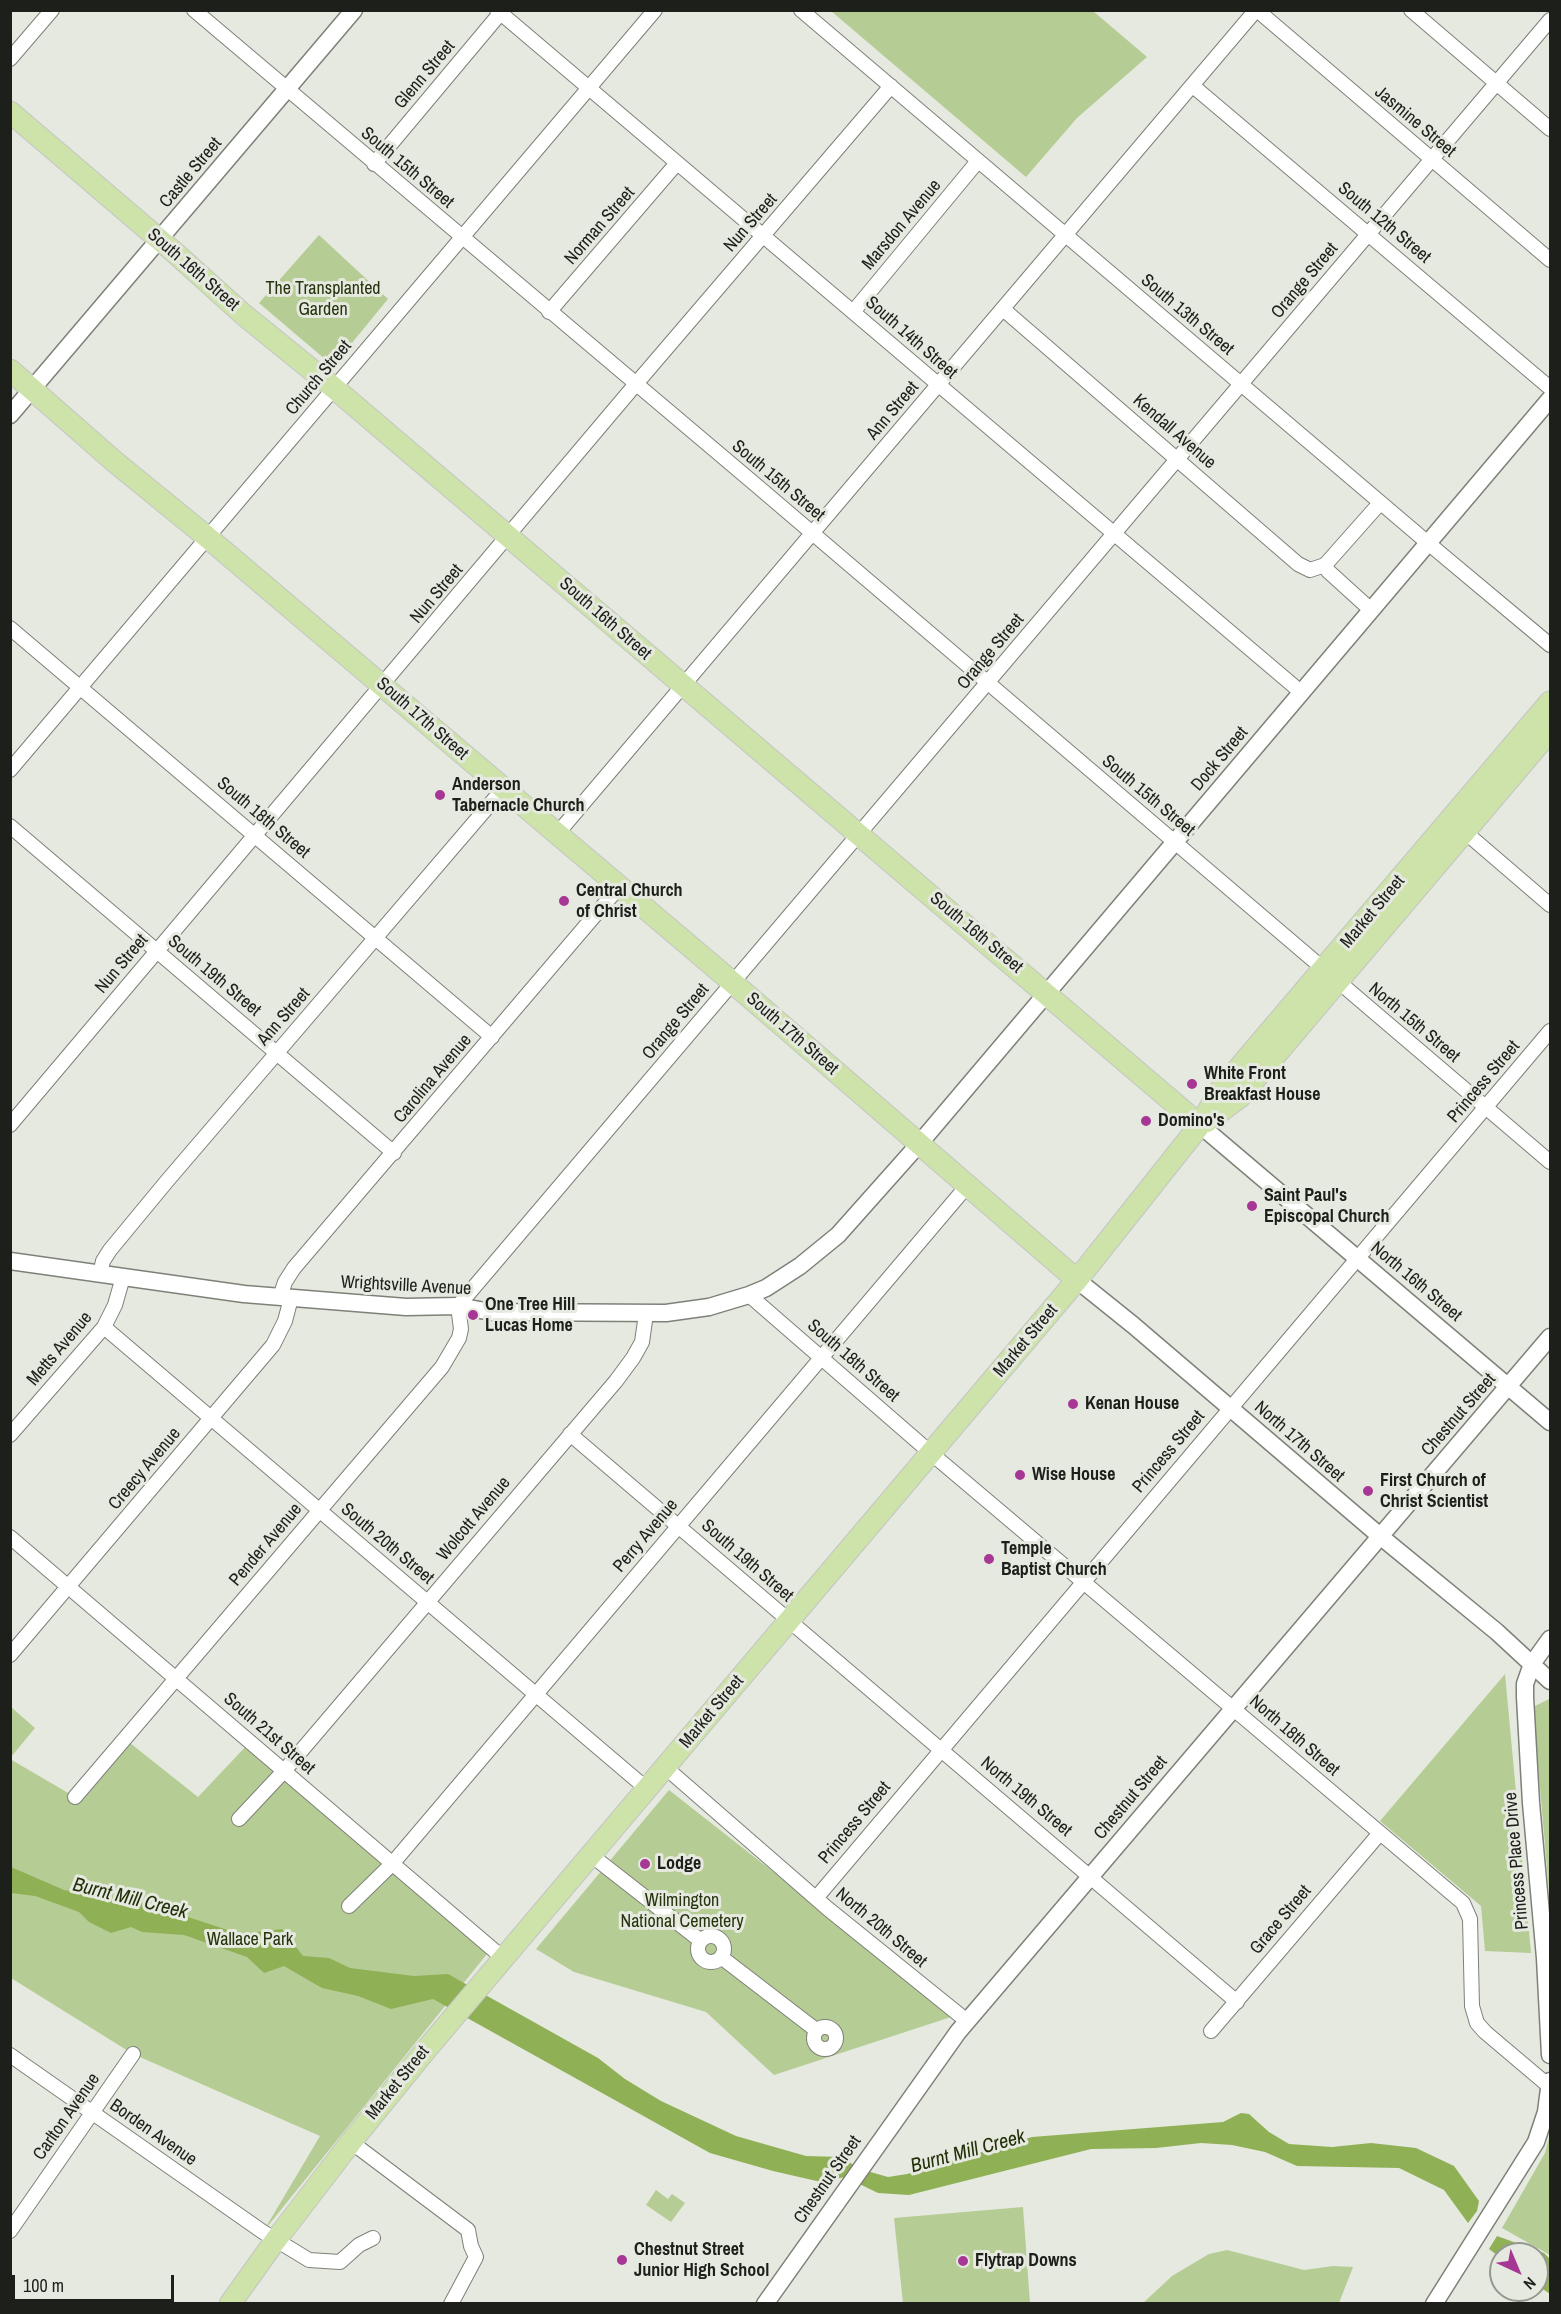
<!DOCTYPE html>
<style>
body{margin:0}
#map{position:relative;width:1561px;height:2314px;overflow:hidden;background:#e5e9df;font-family:"Archivo Narrow",sans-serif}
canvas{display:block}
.frame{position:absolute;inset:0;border:12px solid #1d1f1b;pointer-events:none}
.north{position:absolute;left:1489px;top:2242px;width:60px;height:60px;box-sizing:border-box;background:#e5e9df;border:2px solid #959891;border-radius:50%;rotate:136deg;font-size:16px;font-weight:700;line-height:24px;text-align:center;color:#1d1f1b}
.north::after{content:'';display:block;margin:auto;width:21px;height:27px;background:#a73794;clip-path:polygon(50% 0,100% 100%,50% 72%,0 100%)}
.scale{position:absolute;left:12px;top:2275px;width:162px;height:27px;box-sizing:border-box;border:3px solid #1d1f1b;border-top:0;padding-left:8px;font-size:18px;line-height:21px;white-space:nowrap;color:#1d1f1b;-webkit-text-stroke:4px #e5e9df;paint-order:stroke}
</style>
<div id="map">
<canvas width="1561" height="2314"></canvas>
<div class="frame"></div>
<div class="north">N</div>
<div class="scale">100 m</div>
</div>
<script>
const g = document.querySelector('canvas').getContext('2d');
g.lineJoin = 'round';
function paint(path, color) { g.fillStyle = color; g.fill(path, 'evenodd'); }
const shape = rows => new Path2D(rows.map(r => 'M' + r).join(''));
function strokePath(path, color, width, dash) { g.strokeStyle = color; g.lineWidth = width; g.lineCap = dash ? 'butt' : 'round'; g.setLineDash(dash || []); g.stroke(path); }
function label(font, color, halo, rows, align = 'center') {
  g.font = font + ' "Archivo Narrow",sans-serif'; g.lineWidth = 6; g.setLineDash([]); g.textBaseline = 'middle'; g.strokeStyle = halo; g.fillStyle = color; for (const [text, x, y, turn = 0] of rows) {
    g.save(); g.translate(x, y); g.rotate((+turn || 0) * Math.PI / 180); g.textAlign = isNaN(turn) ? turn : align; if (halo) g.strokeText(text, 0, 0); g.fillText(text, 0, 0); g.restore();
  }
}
paint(shape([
 [831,11,1093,11,1147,57,1077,118,1026,177],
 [319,235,388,299,333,366,259,303],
 [1505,1674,1531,1953,1485,1951,1481,1906,1380,1821],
 [1549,1699,1550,1700,1550,1902,1534,1719,1535,1706],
 [11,1707,35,1728,11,1757],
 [125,1739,198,1797,250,1742,491,1949,263,2232,320,2136,133,2054,11,1978,10,1759,75,1797],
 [669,1790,953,2013,951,2017,774,2075,706,2012,574,1972,536,1949],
 [1550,2134,1550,2255,1502,2228,1545,2153],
 [656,2190,668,2199,672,2194,685,2203,671,2222,646,2205],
 [1023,2207,1030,2303,903,2303,894,2218],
 [1227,2250,1304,2270,1333,2266,1353,2267,1339,2303,1143,2303,1172,2276,1209,2254]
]), '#b6cc95');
paint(shape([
 [11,1867,64,1890,139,1901,240,1934,282,1929,303,1956,329,1958,350,1968,414,1976,448,1974,598,2058,625,2079,661,2101,736,2136,806,2156,841,2157,860,2169,888,2177,907,2174,1032,2137,1223,2122,1241,2113,1249,2114,1269,2132,1289,2144,1332,2147,1371,2143,1416,2148,1454,2166,1479,2201,1477,2211,1468,2223,1444,2190,1399,2168,1297,2166,1265,2152,1232,2145,1201,2143,1156,2148,1091,2149,909,2195,878,2193,845,2177,821,2182,773,2171,710,2153,433,1999,391,2009,358,1996,322,1988,284,1966,264,1973,247,1957,184,1935,142,1932,131,1927,111,1933,89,1922,79,1912,35,1896,11,1893],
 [1497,2236,1544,2253,1550,2259,1550,2294,1537,2285,1537,2254,1501,2254,1501,2258,1489,2249]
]), '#90b055');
const minor = shape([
 [194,10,756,485,1550,1162],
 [497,10,1302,693],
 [801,10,1428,543,1550,645],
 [1257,10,1550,260],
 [1411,10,1550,129],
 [10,59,52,10],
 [1193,86,1550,388],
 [374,164,503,10],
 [1003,309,1298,564,1310,570,1325,565,1380,503],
 [549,312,677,163],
 [853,312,978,161],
 [1325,565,1328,571,1371,610],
 [10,628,492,1037],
 [10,770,655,10],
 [10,826,394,1153],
 [1465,832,1550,905],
 [557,834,1256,10],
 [10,1125,635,385,891,86],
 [100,1274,103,1261,110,1250,167,1181,503,789],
 [749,1295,932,1454,1463,1903,1470,1919,1472,2006,1477,2023,1485,2032,1550,2087],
 [280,1297,285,1282,294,1268,619,887],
 [104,1327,647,1789],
 [570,1434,1237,2002],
 [10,1435,104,1327,115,1305,123,1277],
 [10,1537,503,1958],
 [10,1655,273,1345,285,1321,291,1298],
 [665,1767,827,1908,967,2021],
 [75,1797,442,1367,459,1338,461,1329,458,1306,1550,20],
 [239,1819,284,1771,616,1381,633,1358,642,1342,646,1314],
 [591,1855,701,1941],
 [817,1897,1550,1031],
 [349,1906,392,1864,967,1186],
 '698 1949a13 13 0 1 1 26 0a13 13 0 1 1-26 0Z',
 [721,1957,816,2030],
 '814 2038a11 11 0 1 1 22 0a11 11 0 1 1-22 0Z',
 [1211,2031,1380,1833],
 [10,2055,263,2232,309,2260,340,2262,359,2245,373,2238],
 [351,2142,468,2230,471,2246,476,2257,451,2304],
 [10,2231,133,2054]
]);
const tertiary = shape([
 [10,415,354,10],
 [1200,1125,1550,1422],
 [10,1261,244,1294,406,1307,458,1306,491,1312,666,1313,709,1307,749,1295,766,1288,800,1266,838,1235,919,1144,1550,399],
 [1077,1280,1133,1325,1380,1536,1497,1632,1550,1681],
 [1550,1639,1532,1664,1525,1684,1525,1697,1531,1803,1545,1958,1550,2055],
 [765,2304,958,2032,1550,1337],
 [1434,2304,1536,2142,1546,2112,1550,2081]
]);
const primary = shape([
 [10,112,174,252,244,315,334,388,1200,1125],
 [10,370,115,462,207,537,718,970,1077,1280],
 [1206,1122,1240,1097,1550,731],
 [230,2304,275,2241,351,2142,425,2051,1077,1280,1200,1125,1220,1090,1550,702]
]);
strokePath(minor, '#7d8178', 16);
strokePath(tertiary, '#7d8178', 19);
strokePath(primary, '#c4c5c4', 23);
strokePath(minor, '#fff', 14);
strokePath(tertiary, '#fff', 16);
strokePath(primary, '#cee3aa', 21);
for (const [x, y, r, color] of [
 [440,795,6,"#a73794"],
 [564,901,6,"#a73794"],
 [1192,1084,6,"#a73794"],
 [1146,1121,6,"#a73794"],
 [1252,1206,6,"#a73794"],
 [473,1315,6,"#a73794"],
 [1073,1404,6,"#a73794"],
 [1020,1475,6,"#a73794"],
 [1368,1491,6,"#a73794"],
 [989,1559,6,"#a73794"],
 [645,1864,6,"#a73794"],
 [622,2260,6,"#a73794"],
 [963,2261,6,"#a73794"]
]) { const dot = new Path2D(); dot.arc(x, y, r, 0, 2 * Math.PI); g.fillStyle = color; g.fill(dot); strokePath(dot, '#e5e9df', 2); }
label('18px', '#1d1f1b', '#e5e9df', [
 ["Glenn Street",425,75,-50],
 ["Jasmine Street",1415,122,40],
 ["South 15th Street",407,168,40],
 ["Castle Street",191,173,-50],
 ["Nun Street",751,223,-49],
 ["South 12th Street",1384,223,40],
 ["Marsdon Avenue",902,225,-50],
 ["Norman Street",600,226,-49],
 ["South 16th Street",193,270,41],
 ["Orange Street",1305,281,-50],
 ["South 13th Street",1187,315,40],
 ["South 14th Street",911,338,41],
 ["Church Street",319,378,-50],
 ["Ann Street",893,411,-50],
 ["Kendall Avenue",1174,432,41],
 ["South 15th Street",778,481,40],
 ["Nun Street",437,594,-50],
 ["South 16th Street",605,619,41],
 ["Orange Street",991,652,-50],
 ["South 17th Street",422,719,41],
 ["Dock Street",1220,759,-50],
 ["South 15th Street",1148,796,40],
 ["South 18th Street",263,818,40],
 ["Market Street",1373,912,-50],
 ["South 16th Street",976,933,40],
 ["Nun Street",122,964,-50],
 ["South 19th Street",214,976,40],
 ["Ann Street",284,1017,-49],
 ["Orange Street",676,1022,-50],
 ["North 15th Street",1414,1023,40],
 ["South 17th Street",792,1034,41],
 ["Carolina Avenue",433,1079,-50],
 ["Princess Street",1484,1082,-50],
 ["North 16th Street",1416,1282,40],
 ["Wrightsville Avenue",406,1286,3],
 ["Market Street",1026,1341,-50],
 ["Metts Avenue",60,1349,-50],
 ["South 18th Street",853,1361,41],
 ["Chestnut Street",1459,1415,-49],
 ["North 17th Street",1299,1442,41],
 ["Princess Street",1169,1452,-50],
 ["Creecy Avenue",145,1469,-50],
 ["Wolcott Avenue",474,1519,-50],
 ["Perry Avenue",646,1536,-50],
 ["South 20th Street",387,1544,40],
 ["Pender Avenue",266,1545,-50],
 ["South 19th Street",747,1561,41],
 ["Market Street",712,1712,-50],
 ["South 21st Street",269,1734,41],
 ["North 18th Street",1294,1736,41],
 ["North 19th Street",1026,1797,40],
 ["Chestnut Street",1131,1798,-50],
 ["Princess Street",855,1823,-50],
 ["Princess Place Drive",1517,1861,-95],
 ["Grace Street",1281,1920,-50],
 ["North 20th Street",881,1928,40],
 ["Market Street",398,2083,-51],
 ["Carlton Avenue",67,2117,-55],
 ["Borden Avenue",153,2133,35],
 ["Chestnut Street",828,2180,-55]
]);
label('18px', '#26330c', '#e5e9df', [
 ["The Transplanted",323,289],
 ["Garden",323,310],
 ["Wilmington",682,1901],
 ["National Cemetery",682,1922],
 ["Wallace Park",250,1940]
]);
label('bold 18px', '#1d1f1b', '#e5e9df', [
 ["Anderson",452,785],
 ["Tabernacle Church",452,806],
 ["Central Church",576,891],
 ["of Christ",576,912],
 ["White Front",1204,1074],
 ["Breakfast House",1204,1095],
 ["Domino's",1158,1121],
 ["Saint Paul's",1264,1196],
 ["Episcopal Church",1264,1217],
 ["One Tree Hill",485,1305],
 ["Lucas Home",485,1326],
 ["Kenan House",1085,1404],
 ["Wise House",1032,1475],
 ["First Church of",1380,1481],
 ["Christ Scientist",1380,1502],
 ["Temple",1001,1549],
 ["Baptist Church",1001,1570],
 ["Lodge",657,1864],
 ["Chestnut Street",634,2250],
 ["Junior High School",634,2271],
 ["Flytrap Downs",975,2261]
], 'left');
label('italic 20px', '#232f08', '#e5e9df', [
 ["Burnt Mill Creek",130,1899,14],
 ["Burnt Mill Creek",968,2152,-15]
]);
</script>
